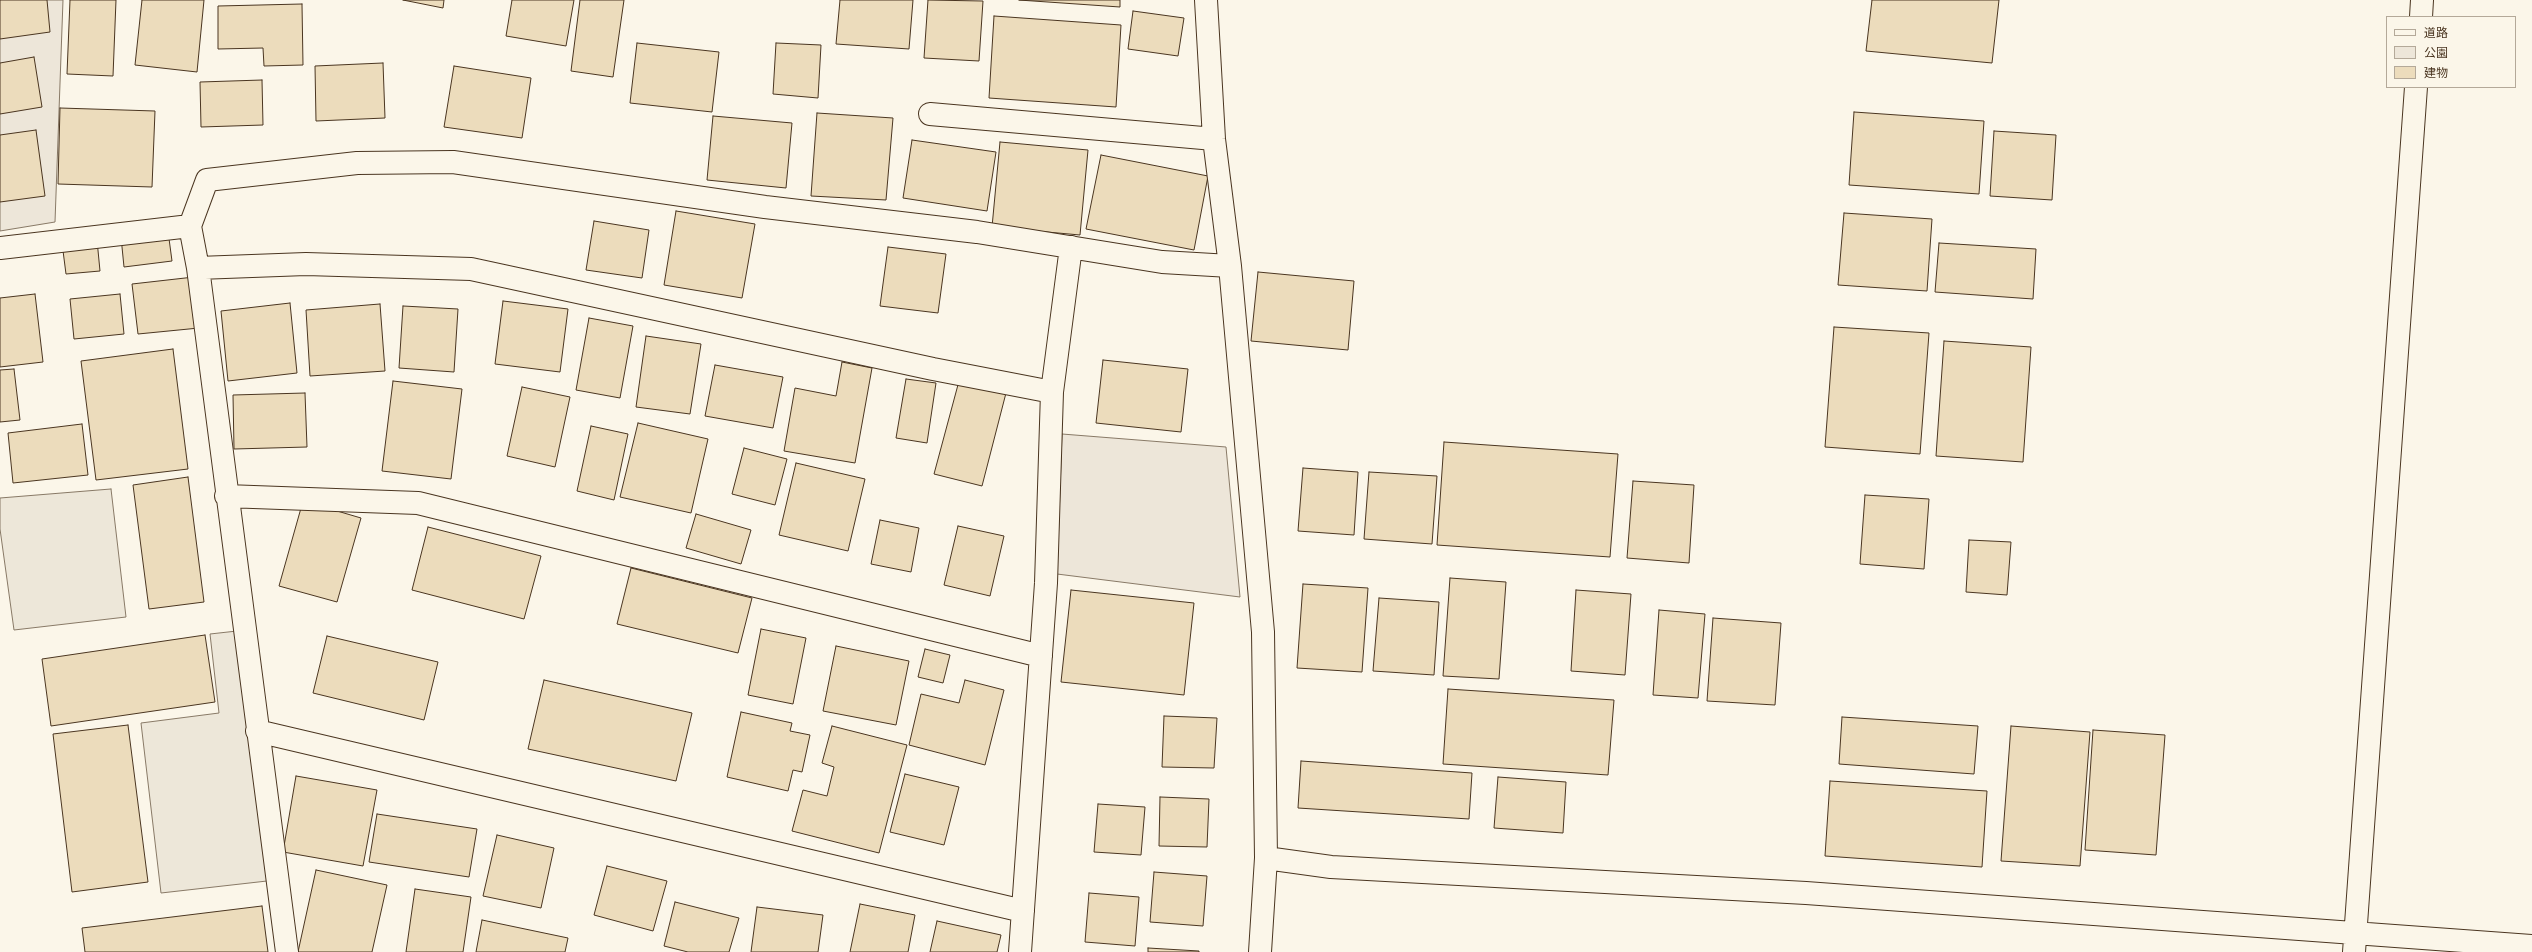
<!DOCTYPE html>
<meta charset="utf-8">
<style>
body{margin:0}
#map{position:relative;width:2532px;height:952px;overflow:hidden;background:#fbf6e9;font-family:Signika,"Noto Sans JP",sans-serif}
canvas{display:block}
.legend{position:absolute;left:2386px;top:16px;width:130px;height:72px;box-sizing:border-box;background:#fbf6e9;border:1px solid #b4a999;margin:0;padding:5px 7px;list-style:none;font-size:12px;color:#4a3520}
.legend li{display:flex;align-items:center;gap:8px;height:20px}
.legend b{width:20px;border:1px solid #b4a999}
</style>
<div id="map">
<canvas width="2532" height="952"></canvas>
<ul class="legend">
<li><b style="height:5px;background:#fbf6e9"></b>道路</li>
<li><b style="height:11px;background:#ede6d9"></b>公園</li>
<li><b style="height:11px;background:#ecdcbc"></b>建物</li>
</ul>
</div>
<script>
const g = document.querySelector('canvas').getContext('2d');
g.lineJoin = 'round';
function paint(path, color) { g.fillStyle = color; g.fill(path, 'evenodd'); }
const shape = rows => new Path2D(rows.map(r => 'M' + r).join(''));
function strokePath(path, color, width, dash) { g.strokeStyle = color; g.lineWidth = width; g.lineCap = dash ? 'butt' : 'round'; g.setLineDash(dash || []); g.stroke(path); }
const green = shape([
 [0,0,63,0,55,222,0,231,0,0],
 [1062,434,1226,447,1240,597,1057,574,1062,434]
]);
paint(green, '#ede6d9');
strokePath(green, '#887966', 1);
const parking = shape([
 [111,489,126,617,14,630,0,529,0,498,111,489],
 [237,631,267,881,161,893,141,723,219,713,210,634,237,631]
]);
paint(parking, '#ede7d9');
strokePath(parking, '#887966', 1);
const building = shape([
 [0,0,47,0,50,32,0,39,0,0],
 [70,0,116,0,113,76,67,74,70,0],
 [142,0,204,0,197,72,135,65,142,0],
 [403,0,444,0,443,8,403,0],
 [512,0,574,0,566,46,506,36,512,0],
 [580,0,624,0,613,77,571,71,580,0],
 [840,0,913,0,909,49,836,44,840,0],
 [928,0,983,1,979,61,924,58,928,0],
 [1019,0,1120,0,1120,7,1019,0],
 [1872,0,1999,0,1992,63,1866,51,1872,0],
 [302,4,303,65,264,66,263,48,218,49,218,6,302,4],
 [1133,11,1184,18,1178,56,1128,49,1133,11],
 [994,16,1121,25,1116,107,989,98,994,16],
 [637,43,719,52,712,112,630,103,637,43],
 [776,43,821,45,818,98,773,94,776,43],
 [34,57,42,107,0,114,0,63,34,57],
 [383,63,385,118,316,121,315,66,383,63],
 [454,66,531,78,522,138,444,127,454,66],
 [262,80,263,125,201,127,200,82,262,80],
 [60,108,155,111,152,187,58,184,60,108],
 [1854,112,1984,121,1979,194,1849,185,1854,112],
 [817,113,893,118,886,200,811,196,817,113],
 [713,116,792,123,786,188,707,180,713,116],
 [36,130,45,196,0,202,0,135,36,130],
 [1994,131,2056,135,2052,200,1990,196,1994,131],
 [912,140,996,152,987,211,903,198,912,140],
 [1000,142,1088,150,1080,235,992,227,1000,142],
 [1101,155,1208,176,1194,250,1086,229,1101,155],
 [676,211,755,224,742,298,664,285,676,211],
 [1844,213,1932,219,1927,291,1838,285,1844,213],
 [594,221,649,230,642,278,586,270,594,221],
 [168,231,172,261,124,267,121,237,168,231],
 [97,240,100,271,66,274,62,243,97,240],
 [1939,243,2036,249,2033,299,1935,292,1939,243],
 [888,247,946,254,938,313,880,306,888,247],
 [1258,272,1354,281,1348,350,1251,341,1258,272],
 [194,277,199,328,138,334,132,284,194,277],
 [35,294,43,362,0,367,0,298,35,294],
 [120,294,124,334,74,339,70,299,120,294],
 [503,301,568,309,560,372,495,364,503,301],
 [290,303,297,373,228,381,221,311,290,303],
 [380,304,385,371,310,376,306,310,380,304],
 [403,306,458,309,454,372,399,368,403,306],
 [589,318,633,326,620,398,576,390,589,318],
 [1834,327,1929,333,1920,454,1825,447,1834,327],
 [646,336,701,344,690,414,636,407,646,336],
 [1944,341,2031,347,2023,462,1936,456,1944,341],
 [173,349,188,469,96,480,81,361,173,349],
 [1103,360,1188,369,1181,432,1096,423,1103,360],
 [842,362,872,368,855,463,784,451,795,388,836,396,842,362],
 [715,365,783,377,773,428,705,416,715,365],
 [14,369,20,420,0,422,0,370,14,369],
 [906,379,936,383,927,443,896,438,906,379],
 [393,381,462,389,451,479,382,471,393,381],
 [959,381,1006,393,982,486,934,474,959,381],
 [522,387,570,397,555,467,507,456,522,387],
 [305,393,307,447,234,449,233,395,305,393],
 [638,423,708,439,691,513,620,497,638,423],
 [82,424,88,475,13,483,8,433,82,424],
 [591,426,628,434,614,500,577,491,591,426],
 [1444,442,1618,454,1610,557,1437,545,1444,442],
 [744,448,787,459,775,505,732,494,744,448],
 [796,463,865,479,848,551,779,535,796,463],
 [1303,468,1358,472,1354,535,1298,531,1303,468],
 [1369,472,1437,476,1432,544,1364,539,1369,472],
 [188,477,204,602,149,609,133,485,188,477],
 [1633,481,1694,485,1689,563,1627,558,1633,481],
 [1865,495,1929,499,1924,569,1860,564,1865,495],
 [303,501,361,518,337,602,279,586,303,501],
 [696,514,751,530,741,564,686,548,696,514],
 [880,520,919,528,911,572,871,564,880,520],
 [958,526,1004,536,990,596,944,585,958,526],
 [428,527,541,556,524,619,412,590,428,527],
 [1969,540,2011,542,2007,595,1966,592,1969,540],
 [631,568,752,598,738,653,617,624,631,568],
 [1450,578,1506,582,1499,679,1443,676,1450,578],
 [1303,584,1368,588,1362,672,1297,668,1303,584],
 [1071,590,1194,603,1184,695,1061,682,1071,590],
 [1576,590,1631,594,1625,675,1571,671,1576,590],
 [1379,598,1439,602,1434,675,1373,671,1379,598],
 [1659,610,1705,614,1698,698,1653,695,1659,610],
 [1713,618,1781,623,1775,705,1707,701,1713,618],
 [761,629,806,638,793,704,748,695,761,629],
 [205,635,215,702,51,726,42,659,205,635],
 [327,636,438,662,424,720,313,693,327,636],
 [836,646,909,661,896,725,823,711,836,646],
 [925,649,950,655,943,683,918,677,925,649],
 [544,680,692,713,676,781,528,749,544,680],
 [965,680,1004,690,985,765,909,745,921,694,959,703,965,680],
 [1448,689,1614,700,1608,775,1443,764,1448,689],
 [741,712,792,723,790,731,810,735,802,772,793,770,788,791,727,777,741,712],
 [1164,716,1217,718,1214,768,1162,767,1164,716],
 [1842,717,1978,726,1974,774,1839,764,1842,717],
 [128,725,148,882,72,892,53,734,128,725],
 [832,726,907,745,879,853,792,831,803,790,827,796,834,767,822,763,832,726],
 [2011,726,2090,732,2080,866,2001,861,2011,726],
 [2093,730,2165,735,2156,855,2085,850,2093,730],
 [1301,761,1472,773,1469,819,1298,808,1301,761],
 [905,774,959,787,944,845,890,832,905,774],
 [296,776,377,790,363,866,283,852,296,776],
 [1498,777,1566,782,1563,833,1494,828,1498,777],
 [1830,781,1987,791,1982,867,1825,856,1830,781],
 [1160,797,1209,799,1207,847,1159,846,1160,797],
 [1098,804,1145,807,1141,855,1094,852,1098,804],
 [377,814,477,829,469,877,369,862,377,814],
 [497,835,554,848,541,908,483,896,497,835],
 [607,866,667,881,653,931,594,915,607,866],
 [316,870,387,885,372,952,298,952,316,870],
 [1154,872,1207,876,1203,926,1150,922,1154,872],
 [415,889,471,897,463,952,406,952,415,889],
 [1089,893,1139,897,1135,946,1085,942,1089,893],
 [675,902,739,918,729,952,688,952,664,946,675,902],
 [860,904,915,915,908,952,850,952,860,904],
 [262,906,268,952,85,952,82,928,262,906],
 [757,907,823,915,818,952,751,952,757,907],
 [482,920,568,938,565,952,476,952,482,920],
 [937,921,1001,935,997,952,930,952,937,921],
 [1148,948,1199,951,1199,952,1148,952,1148,948]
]);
paint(building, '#ecdcbc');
strokePath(building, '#4a3520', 1);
const minor = shape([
 [1206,0,1214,139,1230,266,1263,632,1266,858,1260,952],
 [2421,17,2422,0],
 [930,114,1214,139],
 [190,226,207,180,357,163,453,162,765,207,977,232,1162,262,1230,266],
 [0,248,190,226,198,268,287,952],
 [198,268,306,264,471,269,933,369,1052,392],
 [226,496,418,503,1041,656],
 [257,731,1023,911],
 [1266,858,1331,867,1806,893,2532,946],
 [1020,952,1046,583,1052,392,1071,247],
 [2354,952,2416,87]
]);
strokePath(minor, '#4a3520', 24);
strokePath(minor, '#fbf6e9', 22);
</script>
